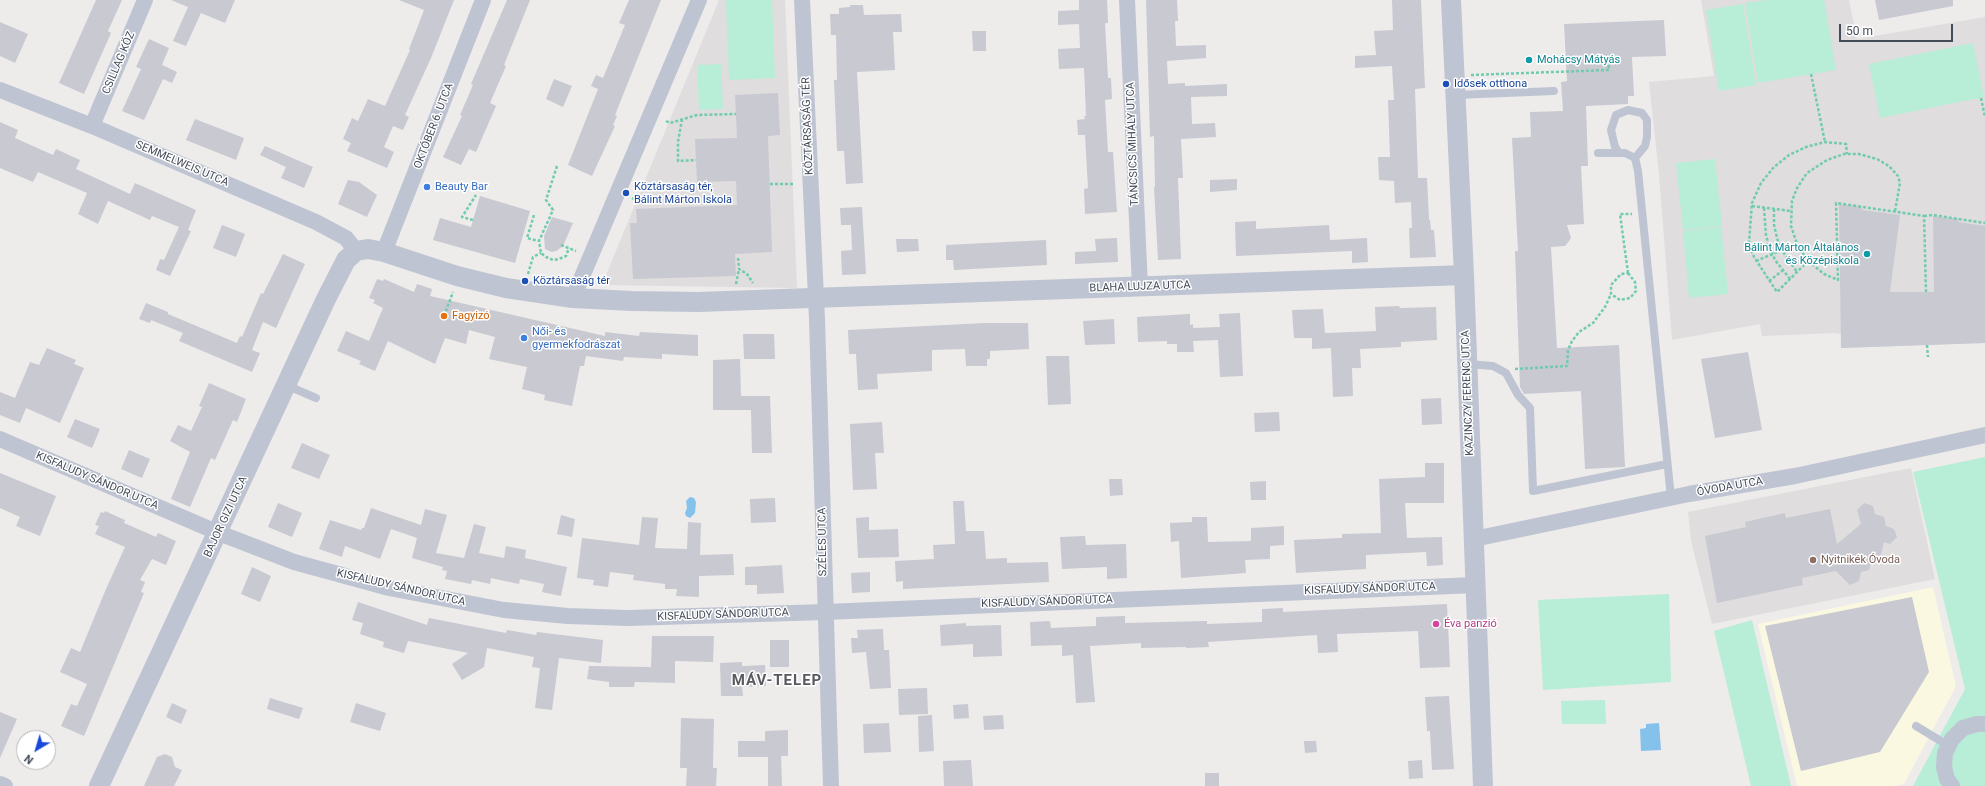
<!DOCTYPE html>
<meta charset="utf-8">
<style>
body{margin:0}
#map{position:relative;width:1985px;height:786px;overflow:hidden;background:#eeebeb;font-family:Roboto,sans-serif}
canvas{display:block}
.north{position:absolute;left:16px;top:730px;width:40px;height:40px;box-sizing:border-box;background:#fff;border:1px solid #b4b7bc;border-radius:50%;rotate:218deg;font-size:11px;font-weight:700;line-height:16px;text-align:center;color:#444b58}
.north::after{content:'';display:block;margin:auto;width:14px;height:18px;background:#1948da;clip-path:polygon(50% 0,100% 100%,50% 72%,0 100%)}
.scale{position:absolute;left:1839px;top:24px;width:114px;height:18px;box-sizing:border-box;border:2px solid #444b58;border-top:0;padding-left:5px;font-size:12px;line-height:14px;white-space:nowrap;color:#444b58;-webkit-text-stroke:3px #fff;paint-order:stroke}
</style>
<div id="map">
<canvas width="1985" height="786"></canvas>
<div class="north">N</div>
<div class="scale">50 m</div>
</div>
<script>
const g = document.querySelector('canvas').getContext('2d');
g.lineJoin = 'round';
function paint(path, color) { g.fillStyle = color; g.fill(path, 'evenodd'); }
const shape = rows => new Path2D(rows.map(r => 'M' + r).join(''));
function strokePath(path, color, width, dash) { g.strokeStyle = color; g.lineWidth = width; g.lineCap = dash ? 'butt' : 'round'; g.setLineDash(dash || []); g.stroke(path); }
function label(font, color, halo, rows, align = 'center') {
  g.font = font + ' Roboto,sans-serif'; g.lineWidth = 3; g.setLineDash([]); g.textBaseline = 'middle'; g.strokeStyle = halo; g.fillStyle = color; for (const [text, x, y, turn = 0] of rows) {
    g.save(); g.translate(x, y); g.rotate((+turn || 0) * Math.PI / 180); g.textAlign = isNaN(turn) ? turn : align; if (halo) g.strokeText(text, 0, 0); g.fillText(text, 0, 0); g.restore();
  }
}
paint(shape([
 [1933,587,1956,686,1904,784,1895,786,1797,786,1758,624]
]), '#fbf8e2');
paint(shape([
 [719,0,785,0,797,288,602,285],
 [1701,0,1849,0,1857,39,1985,17,1985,343,1841,348,1841,334,1834,333,1762,336,1760,324,1672,340,1659,175,1649,82,1714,76],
 [1911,468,1935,579,1712,624,1691,541,1688,512]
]), '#dfdddd');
paint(shape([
 [726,0,772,0,775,78,729,80],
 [1766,0,1824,0,1836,70,1758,83,1745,3],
 [1743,4,1756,85,1719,91,1706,10],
 [1973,43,1984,97,1880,118,1869,64],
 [721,64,723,109,699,110,697,65],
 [1715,159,1722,226,1683,230,1676,163],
 [1721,227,1728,294,1689,298,1683,231],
 [1985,457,1985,786,1913,786,1965,689,1913,472],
 [1669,594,1671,682,1543,690,1538,600],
 [1752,620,1791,786,1751,786,1714,631],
 [1605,700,1606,724,1562,724,1561,701]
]), '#b8edd7');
paint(shape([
 [690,497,694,498,696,502,695,513,690,518,686,516,685,513,687,508,686,501],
 [1659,723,1661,750,1641,751,1640,729,1646,728,1646,724]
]), '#84c2eb');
paint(shape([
 [96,0,122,0,108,31,111,33,84,94,59,83],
 [171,0,235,0,225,23,201,13,186,46,173,41,188,7],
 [399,0,454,0,431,58,405,115,409,117,403,130,393,126,384,147,394,152,387,168,347,151,351,143,343,139,352,118,358,121,368,99,385,106,410,50,409,49,424,10],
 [507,0,530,0,504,65,506,66,490,103,496,106,476,152,469,149,461,165,443,157,462,116,460,115,473,85,471,84],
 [629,0,661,0,615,115,617,116,613,125,615,126,592,176,568,165,598,89,591,86,596,75,603,78,625,25,619,23],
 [1079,0,1107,0,1108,23,1105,23,1108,78,1111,78,1112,99,1105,100,1108,152,1113,152,1117,212,1085,214,1084,189,1088,188,1085,135,1078,135,1077,120,1085,119,1084,116,1086,116,1084,68,1059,69,1058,49,1080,48,1079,24,1058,25,1058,11,1079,10],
 [1146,0,1177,0,1178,21,1175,21,1176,46,1206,45,1206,58,1167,61,1168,84,1185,83,1185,86,1227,84,1227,96,1191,97,1192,124,1215,123,1216,137,1181,139,1183,178,1178,178,1181,259,1158,260,1154,187,1155,187,1154,136,1150,137],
 [1392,0,1421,0,1425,88,1415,89,1418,178,1427,178,1429,220,1430,220,1431,230,1434,230,1436,257,1410,258,1409,228,1412,228,1411,202,1395,203,1394,181,1379,180,1378,157,1390,157,1388,100,1394,100,1392,66,1355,68,1355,56,1376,55,1374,31,1393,30],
 [1875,0,1953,0,1953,6,1879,20],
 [850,5,863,5,864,15,901,14,902,32,893,32,895,70,857,72,863,183,846,184,844,151,837,151,834,80,837,80,836,35,831,35,830,14,839,14,839,8,850,7],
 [1664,20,1666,56,1632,57,1634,96,1628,96,1628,104,1586,106,1588,166,1581,166,1584,224,1567,225,1571,238,1569,241,1565,246,1551,247,1557,348,1619,345,1625,467,1585,469,1581,391,1524,394,1520,387,1515,251,1518,251,1512,138,1531,137,1530,112,1563,111,1561,82,1567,81,1564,24],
 [0,22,28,34,15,63,0,56],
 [972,31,986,31,986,51,973,51],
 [149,39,169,48,162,65,177,72,172,83,163,79,144,120,122,111,141,69,136,67],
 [554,79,572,86,563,107,546,99],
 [778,93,780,135,768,136,772,252,735,254,736,276,633,279,630,223,637,223,636,209,737,205,736,181,697,182,695,139,737,138,735,95],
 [195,119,244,138,236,160,186,140],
 [0,122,18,130,15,138,53,155,56,149,80,160,76,169,130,194,135,183,196,210,188,230,191,231,170,276,156,270,160,259,164,260,179,227,152,216,150,220,108,201,98,224,78,214,87,193,38,172,33,182,0,168],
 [265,146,313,167,304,188,281,178,286,167,260,155],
 [1237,179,1237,190,1210,192,1210,180],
 [348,180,359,182,377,195,367,217,338,204],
 [480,196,530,211,515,263,433,240,440,218,471,227],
 [1839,204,1862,207,1862,210,1900,215,1890,292,1934,292,1933,216,1958,219,1958,222,1985,226,1985,343,1841,348],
 [862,207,866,274,842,275,841,251,852,250,851,225,841,225,840,208],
 [552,217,573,223,563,246,556,251,552,252,545,249,544,236],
 [1256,221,1256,229,1329,225,1330,240,1367,238,1368,262,1352,263,1352,251,1236,256,1235,222],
 [222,225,245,234,236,257,213,248],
 [1117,238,1118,262,1075,264,1075,252,1096,251,1095,239],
 [896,239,918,239,919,251,897,252],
 [1046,240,1047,265,954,270,953,260,946,260,946,245],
 [283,254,305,264,276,328,263,322,252,350,260,353,252,372,179,341,183,333,151,320,150,323,139,319,146,303,168,312,168,314,237,343,240,336,242,337,261,293,263,294],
 [377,279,383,281,384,279,414,292,417,284,432,289,430,296,605,336,605,332,639,336,640,332,698,335,698,356,662,354,662,359,624,357,623,361,586,356,584,366,580,366,572,406,544,400,545,395,522,389,527,367,489,359,495,337,469,330,466,344,445,338,435,364,388,341,375,371,359,364,361,361,337,351,346,331,369,341,383,308,373,303,375,300,369,298],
 [1399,306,1400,308,1436,307,1437,340,1401,342,1401,347,1360,349,1361,368,1352,368,1353,396,1333,397,1331,348,1312,349,1312,338,1294,338,1292,310,1323,309,1325,333,1376,331,1375,307],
 [1240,313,1243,376,1220,377,1218,340,1193,341,1194,352,1177,352,1177,344,1167,344,1167,341,1138,342,1137,317,1190,314,1190,325,1193,324,1193,328,1220,327,1219,314],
 [1114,319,1115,344,1085,345,1083,321],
 [985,323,1028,323,1029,349,990,351,990,359,987,359,987,366,966,366,965,349,932,350,932,371,877,374,878,389,858,390,856,354,849,354,848,330],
 [743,334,774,334,775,359,744,359],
 [47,348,76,360,74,364,84,368,60,423,26,408,20,423,0,415,0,392,15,398,30,362,39,365],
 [1748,352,1762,430,1715,438,1701,359],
 [1046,356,1069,356,1071,404,1048,405],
 [740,359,741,396,770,396,772,453,752,453,751,410,713,410,713,360],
 [209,383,246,399,237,422,233,420,215,460,211,458,190,507,171,499,190,452,170,441,178,425,191,431,202,407,199,406],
 [1441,398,1442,424,1422,425,1421,399],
 [1279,412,1280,431,1255,432,1254,413],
 [75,419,100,429,92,448,67,437],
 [882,422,884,453,875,453,877,489,853,490,850,424],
 [302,443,330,455,319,479,291,468],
 [129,450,150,459,142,478,121,469],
 [1425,463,1444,463,1444,503,1405,503,1407,538,1442,537,1443,565,1427,566,1426,552,1366,555,1366,569,1296,573,1294,540,1342,538,1342,534,1381,533,1379,479,1425,477],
 [0,473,56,496,40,536,16,526,20,517,0,508],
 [1109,479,1122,479,1123,495,1110,496],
 [1266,481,1266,500,1251,500,1250,482],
 [775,498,776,522,751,523,750,499],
 [953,501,964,501,966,531,984,531,986,559,1007,558,1007,563,1048,562,1049,582,903,589,903,581,896,582,895,561,934,559,933,545,955,544],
 [278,503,302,513,292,537,268,527],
 [1864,503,1873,506,1875,514,1884,517,1886,526,1894,529,1897,537,1890,544,1884,542,1880,558,1871,562,1869,570,1861,572,1859,581,1850,585,1836,571,1802,578,1803,585,1717,603,1705,536,1746,527,1745,522,1785,513,1786,518,1830,509,1837,544,1861,524,1857,510],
 [371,508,421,525,425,509,447,515,436,553,464,558,474,524,486,527,479,553,504,558,506,546,526,550,525,558,567,567,561,596,542,592,544,584,520,579,519,584,491,578,490,584,472,580,471,584,445,579,447,571,442,570,443,567,412,558,417,538,391,529,380,559,345,546,342,557,319,549,330,520,361,530,362,528,364,528],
 [105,511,125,520,124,523,156,537,158,533,176,541,166,565,152,559,140,580,145,582,141,592,144,593,84,736,61,726,71,704,77,706,87,684,60,672,71,648,80,652,106,589,125,547,95,534,99,526,95,525,101,512,104,513],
 [561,515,575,519,572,537,557,534],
 [642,517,658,518,655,548,687,549,688,522,701,523,700,555,733,554,734,575,699,576,699,597,676,596,677,589,665,589,665,584,633,580,634,575,610,572,608,587,593,585,594,580,577,578,582,538,639,545],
 [869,517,869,530,898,529,899,557,858,558,856,518],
 [1192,517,1207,517,1208,542,1251,541,1251,528,1284,526,1284,545,1270,546,1270,559,1245,560,1246,573,1181,578,1179,541,1171,542,1170,523,1192,522],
 [1085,536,1086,545,1126,544,1127,578,1107,579,1107,567,1062,569,1060,537],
 [782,565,784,593,757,594,757,585,745,585,745,567],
 [252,567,271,576,260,602,241,594],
 [870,572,870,592,852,593,851,573],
 [1912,597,1929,672,1880,752,1801,771,1765,626],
 [358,602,427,625,429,618,506,633,507,630,536,635,537,632,603,640,601,663,559,658,552,710,535,708,540,668,532,667,534,657,487,648,484,667,462,680,452,664,468,653,408,641,404,653,383,647,384,642,360,634,363,623,352,620],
 [1447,604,1450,667,1420,668,1418,631,1337,634,1338,652,1318,653,1317,635,1208,642,1209,647,1186,648,1186,647,1141,648,1141,643,1090,646,1095,702,1076,703,1073,655,1062,656,1062,645,1031,646,1030,622,1050,621,1051,628,1096,626,1096,617,1125,616,1125,623,1207,621,1207,624,1262,622,1262,609,1283,608,1283,612],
 [966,623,966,626,1001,625,1002,656,973,657,973,644,941,646,940,625],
 [883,629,884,650,889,650,891,688,870,689,866,652,852,653,851,638,858,638,857,630],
 [652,636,714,636,713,662,675,661,675,683,635,682,634,687,609,687,609,682,587,679,589,666,651,667],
 [770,640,789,640,789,667,770,667],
 [742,662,742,666,765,665,766,686,742,687,743,696,721,696,720,663],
 [927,688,928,714,899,715,898,689],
 [1449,696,1454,769,1432,770,1430,731,1427,731,1425,697],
 [270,698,303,708,299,719,267,709],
 [172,703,187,710,181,724,166,717],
 [356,703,386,713,380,731,350,722],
 [968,704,969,718,954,719,953,705],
 [0,712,17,719,0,758],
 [932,715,934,751,919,752,918,716],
 [1003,715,1004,729,984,730,983,716],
 [681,718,714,719,713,768,717,768,716,786,686,786,687,768,680,768],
 [889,723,891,752,864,753,863,724],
 [788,730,788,756,781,756,782,786,768,786,768,757,738,757,738,741,765,741,765,731],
 [1304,741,1316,741,1317,752,1305,753],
 [165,754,172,757,175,767,182,770,174,786,144,786,157,757],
 [971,760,973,786,944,786,943,761],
 [1422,760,1423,778,1409,779,1408,761],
 [1205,773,1219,773,1219,786,1205,786]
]), '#c8c9d1');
strokePath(shape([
 [1811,74,1825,142],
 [1471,75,1609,70,1608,58],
 [1981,98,1985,117],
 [682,119,678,142,678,161,696,160],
 [666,121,670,123,697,115,736,114],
 [557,166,546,200,553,210,539,241,541,253,546,257,553,260,559,259,566,256,569,248],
 [770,184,795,184],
 [632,198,642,203],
 [1752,206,1791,211],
 [1764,208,1766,236,1770,248,1775,260,1790,279],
 [1774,209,1774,225,1779,246,1797,272],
 [1895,211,1900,183,1898,176,1889,166,1877,159,1859,154,1844,154,1827,160,1807,173,1797,188,1792,201,1791,226,1797,244,1808,261,1824,274,1838,280,1836,203,1924,216,1926,292],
 [534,215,527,238,539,241],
 [1924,216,1933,215,1985,223],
 [473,220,462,217,476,195],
 [561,245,576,251],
 [738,258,739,269,747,274,753,283],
 [1756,261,1797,244],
 [1808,261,1777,292,1754,257,1749,243,1752,203,1761,183,1774,167,1789,155,1806,147,1825,142,1846,144,1847,154],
 [1628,273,1620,214,1632,214],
 [1628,273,1635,282,1636,291,1630,298,1620,300,1611,294,1611,285,1621,274,1628,273],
 [528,274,533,257,541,253],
 [1769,281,1782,271],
 [736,284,739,269],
 [444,316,453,292],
 [1927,345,1928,357],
 [1515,369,1567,366,1568,350,1572,341,1579,332,1593,323,1605,307,1611,294]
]), '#70cbaf', 2.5, [3, 2]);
strokePath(shape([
 [1456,95,1554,91],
 [1598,153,1625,153,1635,158,1638,171,1671,498],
 [1619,153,1615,147,1611,130,1616,115,1628,110,1642,113,1647,120,1647,137,1645,146,1635,158],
 [1468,364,1493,366,1506,373,1518,395,1530,408,1533,491,1667,464],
 [286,385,316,398],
 [1916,726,1949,746]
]), '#bec4d1', 8);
strokePath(shape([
 [802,0,817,319,831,786],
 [1127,0,1140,287],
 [0,90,92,126,316,222,346,238,356,251],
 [92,126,145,0],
 [384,252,483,0],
 [573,298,699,0],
 [0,439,219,533,294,562,389,588,504,610,568,616,628,618,825,612,1476,585],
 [1474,539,1689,494,1795,476,1985,435],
 [0,784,5,786],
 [1952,786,1947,779,1944,767,1945,753,1952,739,1963,728,1977,724,1985,724]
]), '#bec4d1', 16);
strokePath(shape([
 [1451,0,1464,275,1483,786],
 [99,786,326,299,346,260,356,251,368,249,384,252,457,276,506,288,573,298,632,301,698,302,1464,275]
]), '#bec4d1', 20);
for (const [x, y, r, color] of [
 [1529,60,4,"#0f9aa8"],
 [1446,84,4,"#1a4fb4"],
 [427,187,4,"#3f7fe0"],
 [626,193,4,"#1a4fb4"],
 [1867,254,4,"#0f9aa8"],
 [525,281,4,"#1a4fb4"],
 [444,316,4,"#e8710a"],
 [524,338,4,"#3f7fe0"],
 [1813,560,4,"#8d6e63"],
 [1436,624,4,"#d1479c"]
]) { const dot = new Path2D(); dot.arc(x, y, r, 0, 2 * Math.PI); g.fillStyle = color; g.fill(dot); strokePath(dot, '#fff', 1.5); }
label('11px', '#0d838f', '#fff', [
 ["Mohácsy Mátyás",1537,60],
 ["Bálint Márton Általános",1859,248,"right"],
 ["és Középiskola",1859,261,"right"]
], 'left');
label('11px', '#444b58', '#fff', [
 ["CSILLAG KÖZ",119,63,-67],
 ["OKTÓBER 6. UTCA",434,126,-69],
 ["KÖZTÁRSASÁG TÉR",808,126,-92],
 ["TÁNCSICS MIHÁLY UTCA",1133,144,-92],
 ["SEMMELWEIS UTCA",182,164,23],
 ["BLAHA LUJZA UTCA",1140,287,-2],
 ["KAZINCZY FERENC UTCA",1468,393,-92],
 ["KISFALUDY SÁNDOR UTCA",97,481,23],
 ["ÓVODA UTCA",1730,487,-10],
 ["BAJOR GIZI UTCA",226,517,-65],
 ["SZÉLES UTCA",823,542,-91],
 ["KISFALUDY SÁNDOR UTCA",401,588,13],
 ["KISFALUDY SÁNDOR UTCA",1370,589,-2],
 ["KISFALUDY SÁNDOR UTCA",1047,602,-2],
 ["KISFALUDY SÁNDOR UTCA",723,615,-2]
]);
label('11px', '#164399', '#fff', [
 ["Idősek otthona",1454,84],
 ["Köztársaság tér,",634,187],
 ["Bálint Márton Iskola",634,200],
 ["Köztársaság tér",533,281]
], 'left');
label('11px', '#366cbe', '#fff', [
 ["Beauty Bar",435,187],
 ["Női- és",532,332],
 ["gyermekfodrászat",532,345]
], 'left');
label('11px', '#c56008', '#fff', [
 ["Fagyizó",452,316]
], 'left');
label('11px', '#785e54', '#fff', [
 ["Nyitnikék Óvoda",1821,560]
], 'left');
label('11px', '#b23c85', '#fff', [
 ["Éva panzió",1444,624]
], 'left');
g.letterSpacing = '1px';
label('bold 15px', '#585a60', '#fff', [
 ["MÁV-TELEP",777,681]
]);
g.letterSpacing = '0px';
</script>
